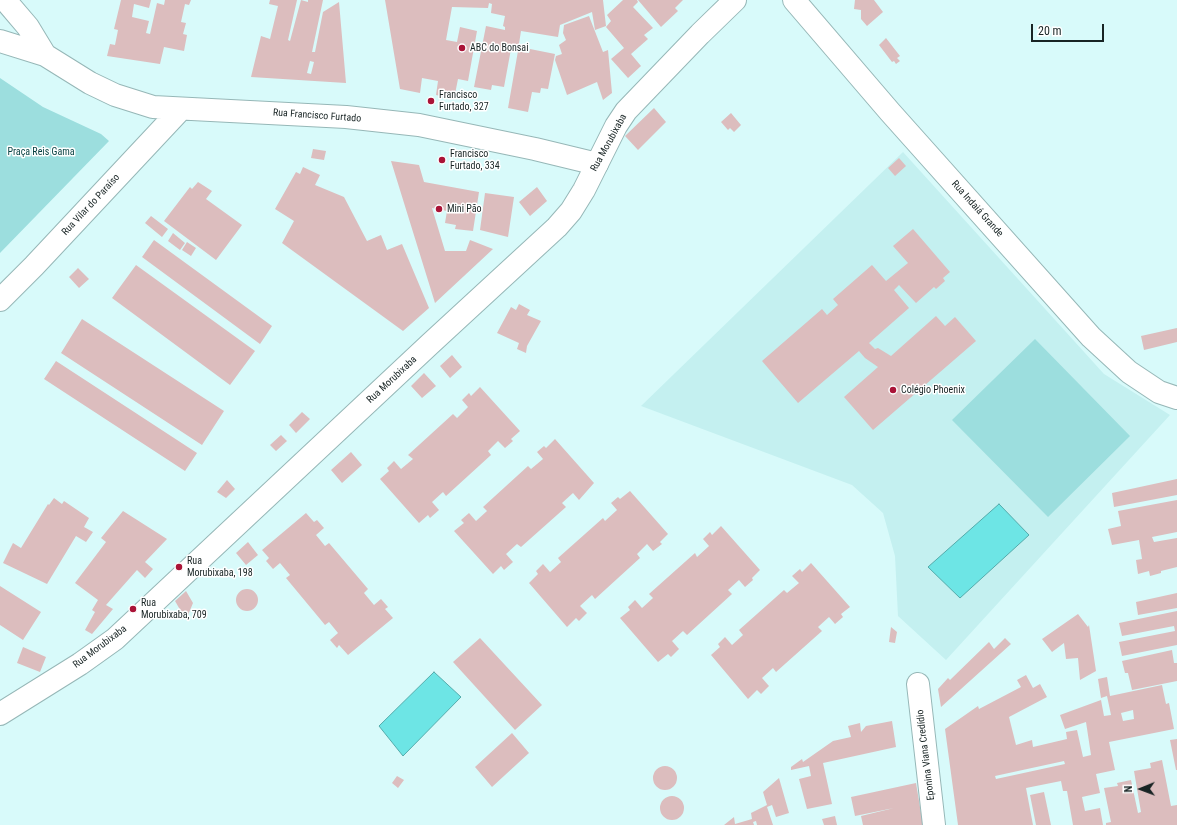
<!DOCTYPE html>
<meta charset="utf-8">
<style>
body{margin:0}
#map{position:relative;width:1177px;height:825px;overflow:hidden;background:#d8fafa;font-family:"Roboto Condensed",sans-serif}
canvas{display:block}
.north{position:absolute;left:1121px;top:769px;width:40px;height:40px;-webkit-text-stroke:3px #fff;paint-order:stroke;rotate:269deg;font-size:11px;font-weight:700;line-height:16px;text-align:center;color:#182424}
.north::after{content:'';display:block;margin:auto;width:14px;height:18px;background:#182424;clip-path:polygon(50% 0,100% 100%,50% 72%,0 100%)}
.scale{position:absolute;left:1031px;top:24px;width:73px;height:18px;box-sizing:border-box;border:2px solid #182424;border-top:0;padding-left:5px;font-size:12px;line-height:14px;white-space:nowrap;color:#182424;-webkit-text-stroke:3px #fff;paint-order:stroke}
</style>
<div id="map">
<canvas width="1177" height="825"></canvas>
<div class="north">N</div>
<div class="scale">20 m</div>
</div>
<script>
const g = document.querySelector('canvas').getContext('2d');
g.lineJoin = 'round';
function paint(path, color) { g.fillStyle = color; g.fill(path, 'evenodd'); }
const shape = rows => new Path2D(rows.map(r => 'M' + r).join(''));
function strokePath(path, color, width, dash) { g.strokeStyle = color; g.lineWidth = width; g.lineCap = dash ? 'butt' : 'round'; g.setLineDash(dash || []); g.stroke(path); }
function label(font, color, halo, rows, align = 'center') {
  g.font = font + ' "Roboto Condensed",sans-serif'; g.lineWidth = 3; g.setLineDash([]); g.textBaseline = 'middle'; g.strokeStyle = halo; g.fillStyle = color; for (const [text, x, y, turn = 0] of rows) {
    g.save(); g.translate(x, y); g.rotate((+turn || 0) * Math.PI / 180); g.textAlign = isNaN(turn) ? turn : align; if (halo) g.strokeText(text, 0, 0); g.fillText(text, 0, 0); g.restore();
  }
}
paint(shape([
 [903,152,1104,374,1170,415,946,660,898,616,895,556,883,513,852,485,641,406]
]), '#c4f0f0');
paint(shape([
 [0,78,43,107,101,134,109,141,0,253],
 [1035,339,1130,436,1048,517,952,420]
]), '#9cdede');
const water = shape([
 [999,504,1029,535,960,598,928,567,999,504],
 [434,672,461,697,403,756,379,726,434,672]
]);
paint(water, '#6de5e5');
strokePath(water, '#54abab', 1);
paint(shape([
 [121,0,151,0,149,8,134,4,132,17,149,21,146,33,150,34,157,3,164,5,165,0,191,0,189,5,185,4,181,22,186,23,183,34,187,35,184,51,164,47,160,64,107,56,110,44,115,45,118,30,114,29],
 [270,0,297,0,288,40,290,41,301,0,308,2,308,0,323,0,312,52,315,52,323,12,339,2,346,83,251,77,261,36,270,39,278,6,269,4],
 [310,61,314,62,311,74,307,73],
 [385,0,603,0,606,26,595,30,592,12,560,25,558,37,521,31,518,50,511,49,504,87,492,85,491,90,474,87,486,26,505,30,505,27,503,26,505,16,491,13,492,4,489,3,488,8,452,7,446,40,457,42,460,27,477,31,468,81,458,79,454,99,436,95,438,81,422,78,420,93,400,89],
 [623,0,637,0,638,2,633,7,653,28,644,35,648,39,631,54,641,66,628,78,611,59,624,48,606,27,611,21,607,15],
 [638,0,683,0,675,8,678,11,661,27],
 [855,0,874,0,883,12,867,26,861,19,861,10,854,9],
 [589,16,603,52,608,50,612,93,603,100,597,82,567,95,555,60,556,56,562,54,559,45,566,40,563,33,564,25],
 [886,38,900,56,897,58,900,61,896,64,894,61,892,62,879,45],
 [530,49,555,54,548,89,541,88,540,93,532,92,528,112,508,108,518,51,529,53],
 [654,108,666,122,638,150,625,136],
 [731,113,741,125,734,132,730,128,728,130,721,122],
 [313,149,326,151,324,160,311,158],
 [899,158,906,166,895,176,888,168],
 [391,161,419,165,424,182,479,192,473,231,455,229,456,225,445,223,447,211,432,208,445,251,466,251,470,240,493,249,435,303],
 [303,167,320,175,315,185,344,197,367,241,381,235,387,250,402,244,429,308,403,331,282,243,294,221,275,209,296,172,300,174],
 [198,182,212,191,206,199,242,225,216,260,164,221,190,187,192,189],
 [537,187,547,201,530,216,519,202],
 [485,193,514,197,508,237,480,230],
 [151,216,168,229,162,237,145,223],
 [913,229,950,272,943,278,945,281,936,289,934,287,916,303,899,285,894,290,909,308,869,343,875,349,878,348,891,356,936,316,945,326,955,317,976,341,873,430,844,397,878,367,865,358,859,351,798,403,762,361,822,309,827,315,838,305,833,299,872,265,886,281,908,263,893,246],
 [173,233,185,243,180,250,168,241],
 [154,240,272,326,260,344,142,257],
 [187,242,196,248,191,256,182,250],
 [136,265,255,351,230,385,112,298],
 [78,268,89,279,79,288,69,277],
 [519,304,530,310,527,315,541,321,527,346,526,353,517,349,519,343,497,333,511,307,516,310],
 [82,319,224,411,202,445,61,353],
 [1177,328,1177,342,1144,350,1141,336],
 [452,355,462,367,450,378,440,366],
 [56,361,197,453,185,471,44,379],
 [424,373,436,386,422,398,411,386],
 [480,387,520,431,511,439,513,441,505,448,498,441,488,451,491,455,446,496,443,492,432,502,439,510,430,518,428,515,419,523,380,479,389,471,387,468,394,461,401,469,413,459,408,455,453,414,457,418,468,407,462,400,469,393,471,396],
 [302,412,310,419,296,433,289,425],
 [281,435,287,441,276,451,270,445],
 [555,439,594,483,579,500,573,493,562,503,566,507,521,547,517,544,506,554,513,562,504,570,501,566,493,574,454,531,464,523,461,520,469,513,476,521,487,511,483,507,528,466,531,469,543,459,537,452,544,446,546,448],
 [351,452,362,465,342,483,331,470],
 [1177,479,1177,495,1114,507,1112,493],
 [227,480,235,489,226,498,217,492],
 [630,491,668,534,660,542,662,544,653,551,647,544,637,554,640,558,595,599,592,595,580,606,587,613,579,621,576,618,567,627,529,583,538,574,536,571,543,564,550,572,561,562,558,558,603,518,605,521,617,510,611,503,618,497,620,499],
 [54,498,62,504,64,501,89,518,84,527,93,532,86,542,76,536,47,584,3,563,13,543,21,548,48,504,49,505],
 [1177,500,1177,532,1152,537,1154,542,1177,538,1177,567,1161,571,1161,573,1150,576,1149,571,1138,574,1136,560,1142,559,1139,540,1112,545,1108,529,1121,526,1118,511],
 [123,511,167,539,145,562,153,569,145,578,137,570,106,605,113,609,92,634,85,630,95,612,92,610,98,600,75,583,106,542,101,538],
 [306,513,314,522,317,520,324,528,316,535,325,546,329,543,368,589,364,593,374,605,381,599,388,607,385,609,393,618,348,655,339,645,337,648,330,640,338,633,329,622,325,625,286,578,290,575,280,563,273,569,266,561,269,558,262,550],
 [721,526,760,570,752,578,753,580,745,587,739,580,728,590,732,594,687,635,683,631,672,641,679,649,671,657,668,654,658,662,620,618,630,610,628,607,635,600,642,608,653,598,649,594,695,553,697,557,709,546,703,539,710,532,712,535],
 [248,542,258,555,246,565,236,553],
 [811,563,850,607,841,614,843,617,835,624,829,617,818,627,822,631,776,672,773,668,762,678,769,686,761,694,757,690,748,699,711,655,720,647,718,644,725,637,732,645,743,635,739,630,784,590,787,593,799,583,792,576,800,569,802,572],
 [0,586,41,612,23,640,0,625],
 '236 600a11 11 0 1 1 22 0a11 11 0 1 1-22 0Z',
 [186,591,193,603,186,620,175,601],
 [1177,593,1177,608,1138,615,1136,602],
 [1177,611,1177,645,1122,656,1119,642,1175,631,1174,626,1122,636,1119,623],
 [1078,614,1088,627,1089,625,1096,671,1080,680,1078,658,1066,659,1064,643,1052,652,1042,639],
 [891,627,897,632,895,643,889,642],
 [480,638,542,705,515,730,453,662],
 [1005,638,1011,644,941,707,938,689,948,678,950,680,989,642,994,649],
 [23,647,46,657,40,672,17,663],
 [1172,650,1174,663,1177,663,1177,681,1132,690,1128,673,1125,673,1122,661],
 [1026,675,1033,688,1040,684,1047,697,1009,717,1016,745,1032,740,1033,747,1067,739,1066,732,1077,730,1083,757,1091,755,1086,722,1065,729,1060,715,1101,700,1104,716,1111,715,1107,696,1101,698,1098,679,1107,677,1110,696,1162,685,1166,704,1169,703,1174,729,1109,742,1115,770,1096,774,1100,793,1082,797,1085,811,1100,808,1103,825,1073,825,1067,791,1063,791,1061,781,1026,788,1033,825,958,825,945,729,978,706,979,709,1021,687,1017,680],
 [1133,710,1134,719,1123,721,1121,713],
 [1064,761,1065,764,996,779,995,776],
 [892,721,896,747,823,763,832,804,807,809,799,779,811,776,809,766,791,770,791,767,802,759,803,762,833,741,851,737,848,726,860,723,861,732,866,726],
 [512,733,529,753,492,787,475,767],
 [1177,739,1177,770,1176,770,1170,740],
 [1162,760,1171,806,1177,805,1177,825,1106,825,1106,823,1111,822,1104,788,1118,786,1117,783,1131,780,1138,813,1141,812,1134,771,1151,768,1150,763],
 '653 778a12 12 0 1 1 24 0a12 12 0 1 1-24 0Z',
 [397,776,404,780,398,788,392,783],
 [779,778,789,813,776,817,772,805,767,807,773,825,757,825,756,821,753,822,754,825,724,825,734,817,735,824,752,819,751,813,767,805,763,792],
 [916,783,923,825,863,825,861,816,894,808,855,816,851,797],
 [1044,792,1051,825,1036,825,1030,795],
 '660 808a12 12 0 1 1 24 0a12 12 0 1 1-24 0Z',
 [835,816,837,825,824,825,822,819]
]), '#dcbdbe');
const street = shape([
 [5,0,28,27,45,55],
 [794,0,890,112,1091,337,1129,372,1159,392,1177,398],
 [0,41,45,55,90,83,115,95,153,107,346,117,419,125,535,149,597,164],
 [0,300,34,266,181,109],
 [918,684,934,825]
]);
const secondary = shape([
 [0,714,80,664,115,639,430,344,557,227,571,211,584,190,616,126,626,111,700,34,735,0]
]);
strokePath(street, '#96b7b7', 24);
strokePath(secondary, '#96b7b7', 24);
strokePath(street, '#fff', 22);
strokePath(secondary, '#fff', 22);
for (const [x, y, r, color] of [
 [462,48,4,"#aa1337"],
 [431,101,4,"#aa1337"],
 [442,160,4,"#aa1337"],
 [439,209,4,"#aa1337"],
 [893,390,4,"#aa1337"],
 [179,567,4,"#aa1337"],
 [133,609,4,"#aa1337"]
]) { const dot = new Path2D(); dot.arc(x, y, r, 0, 2 * Math.PI); g.fillStyle = color; g.fill(dot); strokePath(dot, '#fff', 1.5); }
label('10px', '#182424', '#fff', [
 ["ABC do Bonsai",470,48],
 ["Francisco",439,95],
 ["Furtado, 327",439,107],
 ["Francisco",450,154],
 ["Furtado, 334",450,166],
 ["Mini Pão",447,209],
 ["Colégio Phoenix",901,390],
 ["Rua",187,561],
 ["Morubixaba, 198",187,573],
 ["Rua",141,603],
 ["Morubixaba, 709",141,615]
], 'left');
label('10px', '#182424', '#fff', [
 ["Rua Francisco Furtado",317,116,4],
 ["Rua Morubixaba",609,143,-61],
 ["Rua Vilar do Paraíso",91,205,-47],
 ["Rua Indaiá Grande",977,209,48],
 ["Rua Morubixaba",392,380,-43],
 ["Rua Morubixaba",100,647,-37],
 ["Eponina Viana Credídio",926,755,-97]
]);
label('10px', '#033e3f', '#fff', [
 ["Praça Reis Gama",41,152]
]);
</script>
